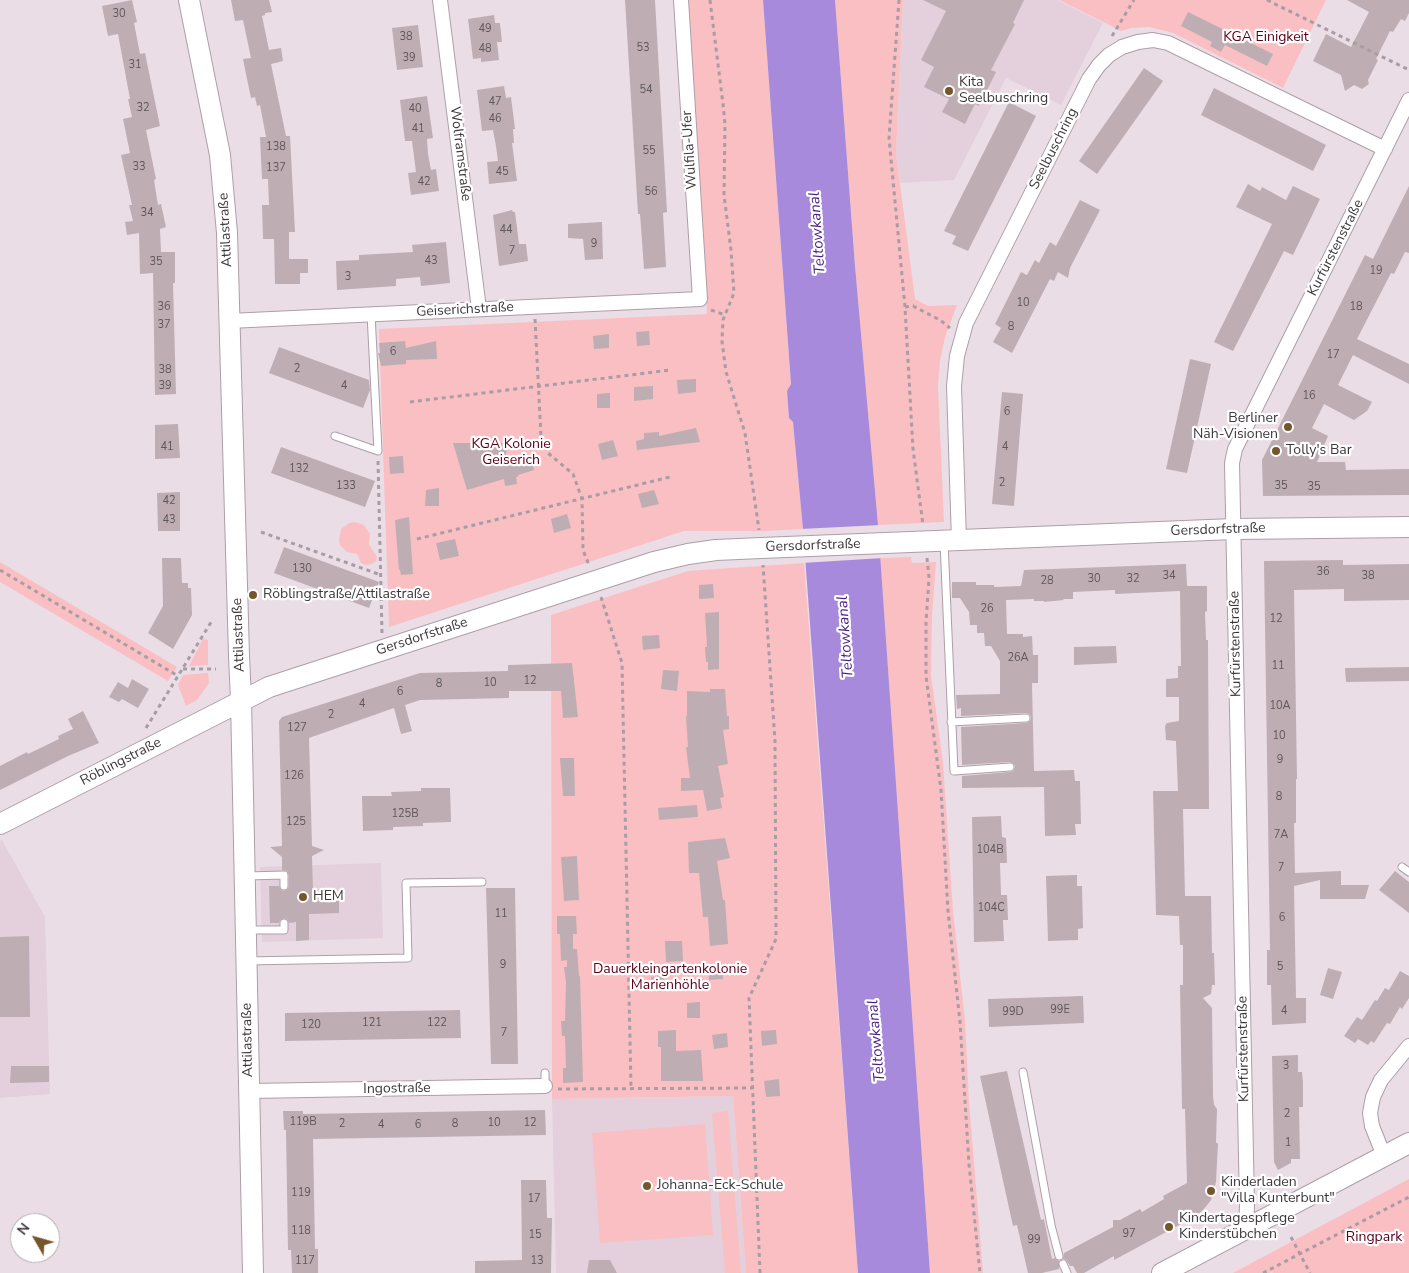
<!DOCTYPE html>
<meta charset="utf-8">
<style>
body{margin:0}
#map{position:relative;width:1409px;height:1273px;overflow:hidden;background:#ebdde6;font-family:"Nunito Sans",sans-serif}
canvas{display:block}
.north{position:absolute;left:10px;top:1213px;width:50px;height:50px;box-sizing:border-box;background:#fff;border:1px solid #b2afb1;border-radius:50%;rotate:308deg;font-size:14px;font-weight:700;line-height:20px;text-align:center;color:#3e383c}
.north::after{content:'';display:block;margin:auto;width:18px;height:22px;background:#75552b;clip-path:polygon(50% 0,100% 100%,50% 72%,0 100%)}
</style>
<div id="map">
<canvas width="1409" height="1273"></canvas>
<div class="north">N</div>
</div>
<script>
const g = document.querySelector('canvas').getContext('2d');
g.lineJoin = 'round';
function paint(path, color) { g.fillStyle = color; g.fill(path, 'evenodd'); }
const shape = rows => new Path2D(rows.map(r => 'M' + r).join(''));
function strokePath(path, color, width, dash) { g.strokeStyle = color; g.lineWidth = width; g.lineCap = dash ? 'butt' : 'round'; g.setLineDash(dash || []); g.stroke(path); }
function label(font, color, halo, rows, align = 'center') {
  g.font = font + ' "Nunito Sans",sans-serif'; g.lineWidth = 4.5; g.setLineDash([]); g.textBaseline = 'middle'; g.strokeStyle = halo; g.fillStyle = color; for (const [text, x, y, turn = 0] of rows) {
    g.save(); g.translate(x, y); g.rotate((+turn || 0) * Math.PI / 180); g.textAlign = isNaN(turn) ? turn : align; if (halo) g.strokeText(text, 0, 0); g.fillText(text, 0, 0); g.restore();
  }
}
paint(shape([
 [903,0,1057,0,1103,23,1061,105,1006,78,954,180,900,183,896,153],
 [2,840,45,917,50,1094,0,1098,0,841],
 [381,863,383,938,262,942,260,867],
 [733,1096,746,1273,556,1273,552,1099]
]), '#e4cfdd');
paint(shape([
 [687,0,763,0,791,384,787,391,789,418,793,422,803,529,764,531,684,531,389,627,379,329,707,314],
 [835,0,903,0,896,153,915,299,928,306,957,305,945,337,940,361,938,386,944,522,878,525,855,266],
 [1059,0,1326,0,1283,88,1173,33,1149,27,1131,28,1121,31],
 [354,522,364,525,370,534,369,544,377,557,376,561,372,564,366,565,361,563,357,554,347,552,340,545,339,540,341,529,349,523],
 [911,557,912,563,936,562,932,615,931,675,943,763,953,911,965,1020,969,1102,983,1273,930,1273,880,558],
 [0,562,177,667,168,681,0,582],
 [804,563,858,1273,746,1273,733,1096,552,1099,551,615,688,571],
 [203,639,208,640,208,665,189,666],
 [208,673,209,683,197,700,186,706,178,685,183,675],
 [728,1111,741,1273,725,1273,712,1113],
 [705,1124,713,1235,600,1243,592,1133],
 [1409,1179,1409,1273,1273,1273,1272,1272,1270,1273,1233,1273]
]), '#fabfc2');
paint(shape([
 [763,0,835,0,855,266,878,525,930,1273,858,1273,803,529,793,422,789,418,787,391,791,384]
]), '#a78adb');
paint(shape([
 [881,525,883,558,802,563,800,529]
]), '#ebdde6');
paint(shape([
 [132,0,137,22,134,23,140,54,145,53,160,126,146,130,156,179,154,180,158,205,161,204,166,227,160,229,161,252,175,252,175,283,173,283,176,394,155,395,153,273,140,274,139,233,127,235,125,222,133,221,129,205,132,205,121,155,130,153,123,119,132,117,128,99,130,99,118,34,108,36,102,6],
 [231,0,269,0,272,12,265,13,265,15,262,16,269,50,281,48,283,61,271,64,286,136,290,136,295,232,289,232,289,259,308,259,308,273,300,273,300,284,275,284,274,239,263,239,262,205,269,205,268,179,262,179,260,137,266,137,260,105,257,106,255,97,251,98,247,79,243,59,251,58,243,20,235,21],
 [625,0,655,0,667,212,663,213,666,267,644,269,640,214,638,214],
 [923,0,1024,0,1013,23,1015,24,991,70,996,72,979,106,975,104,965,124,942,112,949,99,924,87,934,67,921,60,946,11],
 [1347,0,1409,0,1409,13,1405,21,1401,19,1393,32,1390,31,1376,59,1378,60,1368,80,1369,84,1362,89,1354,85,1345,91,1341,75,1313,61,1326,34,1351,47,1369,12],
 [1188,12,1273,54,1267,66,1225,45,1221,52,1210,46,1212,42,1181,26],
 [494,15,495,23,500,23,502,42,497,42,499,60,481,62,481,58,473,59,468,19],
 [418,25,423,67,397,70,392,28],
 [1144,68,1163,81,1097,174,1079,161],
 [504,86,506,98,511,97,515,129,513,129,514,143,512,143,517,181,489,184,487,162,498,161,496,146,493,130,482,131,477,90],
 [1214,88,1326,145,1313,171,1201,115],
 [427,96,433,138,427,139,428,154,431,170,436,169,439,191,411,195,408,173,416,172,412,141,405,141,400,100],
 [1009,102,1036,116,968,251,952,244,956,236,944,231],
 [1248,184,1260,191,1262,187,1286,200,1293,186,1320,199,1293,255,1284,251,1233,351,1214,342,1272,224,1236,207],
 [1409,186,1409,253,1405,252,1394,274,1391,273,1357,339,1409,364,1409,384,1353,355,1338,385,1372,402,1367,411,1354,420,1324,404,1312,428,1328,436,1317,462,1345,462,1346,470,1409,469,1409,495,1263,496,1262,460,1365,255,1373,259],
 [1080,200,1100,210,1070,268,1068,278,1058,272,1054,281,1050,279,1012,353,993,342,1001,328,995,324,1021,272,1027,275,1035,260,1039,263,1050,242,1056,246],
 [512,210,513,212,515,212,519,244,526,244,528,261,499,266,493,215],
 [602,222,603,259,585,260,583,239,568,238,568,224],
 [446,242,450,283,421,286,420,277,396,279,396,286,337,290,336,261,359,260,359,255,413,252,412,245],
 [649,331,650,345,637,346,636,332],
 [609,334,609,348,594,349,593,336],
 [405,341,406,348,436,341,437,359,406,360,406,364,381,366,378,353,380,353,379,343],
 [279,347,369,380,370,390,363,408,269,373],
 [1190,359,1211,364,1187,473,1166,469],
 [696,379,696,392,678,394,677,380],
 [653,386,653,399,634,401,634,387],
 [1002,392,1023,394,1014,506,992,504],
 [610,393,610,408,597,408,597,394],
 [178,424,180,458,155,459,155,425],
 [696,428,700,442,637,450,636,441,644,439,644,433,659,432,659,436],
 [613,440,618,456,602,460,598,444],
 [453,443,508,443,504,466,533,464,534,470,518,475,518,477,516,477,517,484,505,486,504,479,467,490],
 [281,447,375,481,365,507,271,473],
 [403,456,404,473,390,474,389,457],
 [439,488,439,506,425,506,426,490],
 [654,490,659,504,642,508,638,494],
 [180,492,180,531,158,531,157,493],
 [567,514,571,528,554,533,551,519],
 [409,517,413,574,401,575,400,570,399,570,395,520],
 [455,539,459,556,440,560,436,543],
 [284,547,379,582,369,608,274,573],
 [162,558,181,558,182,583,188,583,188,588,191,588,192,615,173,649,148,633,163,606],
 [1343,560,1343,565,1409,564,1409,600,1344,601,1344,589,1294,590,1297,779,1296,779,1296,823,1294,823,1295,873,1341,871,1341,885,1369,885,1365,899,1320,899,1320,880,1294,886,1296,998,1306,998,1306,1023,1272,1025,1271,985,1267,985,1267,950,1270,950,1264,561],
 [1186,564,1187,586,1207,586,1207,611,1205,612,1206,640,1208,640,1209,809,1183,809,1185,896,1211,896,1212,953,1214,953,1215,985,1212,985,1211,994,1203,998,1212,1008,1213,1096,1214,1105,1217,1109,1216,1143,1218,1143,1216,1182,1211,1200,1204,1209,1196,1216,1114,1260,1114,1256,1084,1273,1077,1273,1073,1266,1070,1266,1066,1260,1063,1259,1064,1253,1113,1227,1113,1220,1120,1220,1140,1209,1142,1212,1164,1199,1163,1196,1187,1183,1185,1109,1182,1109,1180,985,1183,985,1183,945,1180,945,1179,916,1156,915,1153,791,1178,791,1176,741,1166,740,1165,726,1167,723,1179,721,1179,697,1166,697,1166,679,1178,678,1178,666,1181,666,1180,591,1115,594,1115,590,1073,592,1073,599,1063,599,1064,600,1044,602,1044,601,1034,601,1034,599,1006,600,1007,634,1023,634,1023,637,1032,636,1033,655,1038,655,1038,683,1032,683,1034,771,1074,770,1075,781,1080,781,1081,824,1075,824,1076,835,1045,836,1044,787,962,788,962,776,1010,772,1013,771,1015,767,1014,764,1010,762,962,765,961,727,1026,723,1030,721,1031,717,1029,714,1026,713,961,716,961,708,957,709,956,695,1000,694,1000,661,991,646,985,646,984,633,977,633,977,625,970,625,969,612,960,598,952,598,952,582,976,582,976,585,994,585,994,587,1021,586,1024,570],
 [713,584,714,598,699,599,699,585],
 [719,612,719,669,708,670,708,662,706,662,705,647,707,647,705,613],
 [659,635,660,648,643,650,642,636],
 [1116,646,1117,663,1074,665,1074,647],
 [572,663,578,717,563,718,561,691,509,691,509,698,420,700,405,705,412,731,401,734,394,708,309,738,312,846,324,850,312,856,313,890,318,889,318,901,339,900,339,913,309,914,309,940,296,941,296,922,289,923,287,919,284,918,280,920,279,923,270,923,269,886,279,886,281,890,284,891,288,889,289,886,289,875,287,871,282,870,282,857,270,847,282,846,279,721,282,717,420,673,508,671,508,665],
 [1409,667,1409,681,1346,682,1345,668],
 [663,670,679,671,677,691,661,689],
 [132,679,149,689,138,708,122,699,119,702,109,697,118,682,128,688],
 [710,689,725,689,727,716,729,716,729,729,723,730,728,764,718,766,724,797,720,798,722,808,707,811,703,790,681,791,681,778,690,778,686,747,688,747,686,716,687,716,687,691,710,692],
 [83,711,99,743,68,756,0,790,0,766,27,752,28,754,59,739,58,736,73,729,68,719],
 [560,758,574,758,575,796,563,796],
 [421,788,450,788,451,822,423,823,423,826,393,827,393,830,363,831,362,796,392,796,391,792,421,791],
 [697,805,698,817,659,820,658,808],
 [1001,816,1002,837,1006,838,1007,863,1000,863,1001,895,1007,895,1008,920,1003,920,1004,941,974,942,972,817],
 [725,838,730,858,717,861,723,900,725,900,728,944,710,946,708,917,703,917,699,873,689,873,688,842],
 [577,856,579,900,564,901,561,857],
 [1395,871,1409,882,1409,913,1379,890],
 [1077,875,1077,886,1082,886,1083,928,1078,929,1078,940,1048,941,1046,876],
 [486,888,515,888,518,1064,491,1064],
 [557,916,576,916,577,934,573,934,573,949,577,949,579,976,580,976,583,1082,563,1083,563,1068,566,1068,565,1036,562,1036,561,1021,565,1021,566,982,564,967,567,967,567,960,561,961,560,934,557,934],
 [29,936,30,1017,0,1017,0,937],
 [665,941,682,941,683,961,666,962],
 [722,964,723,979,709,980,708,965],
 [1328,968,1342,972,1333,999,1320,995],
 [1400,971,1409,976,1409,998,1402,1009,1400,1007,1390,1024,1387,1023,1374,1043,1371,1041,1368,1045,1358,1039,1355,1043,1344,1036,1357,1017,1362,1020,1375,1000,1377,1001,1385,988,1389,990],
 [664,976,665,989,652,990,651,977],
 [1083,996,1084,1023,989,1027,988,999],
 [700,1002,700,1018,687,1018,687,1003],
 [460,1010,461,1038,285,1041,285,1013],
 [676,1030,676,1051,701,1050,703,1081,661,1081,661,1047,658,1047,658,1031],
 [776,1030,777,1044,762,1046,761,1031],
 [727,1033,728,1047,714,1049,712,1035],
 [1298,1055,1298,1072,1302,1072,1303,1082,1303,1107,1299,1107,1300,1159,1291,1159,1291,1163,1278,1170,1274,1162,1272,1056],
 [11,1066,49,1066,49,1082,10,1083],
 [1007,1071,1041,1220,1044,1219,1052,1259,1054,1258,1059,1261,1059,1269,1042,1273,1028,1273,1017,1225,1013,1226,980,1076],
 [779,1079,780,1096,766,1097,764,1081],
 [545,1110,546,1135,313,1139,315,1249,318,1249,318,1273,292,1273,291,1250,288,1250,286,1130,284,1130,283,1111,303,1111,303,1114],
 [521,1180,546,1180,547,1218,552,1218,551,1273,475,1273,475,1261,522,1260],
 [589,1260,610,1260,617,1273,587,1273]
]), '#beaeb3');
const lane = shape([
 [335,436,378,451,371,314],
 [944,542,954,771,1010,767],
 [951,722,1026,718],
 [1402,867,1409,872],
 [247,876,284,875,284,886],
 [246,930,284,930,284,923],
 [247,961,408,958,406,883,482,882],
 [1023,1072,1051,1225,1059,1256],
 [545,1073,545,1086],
 [1063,1264,1067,1273]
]);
const street = shape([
 [440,0,479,309],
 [229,321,700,299,681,0],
 [959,541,954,386,957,356,966,323,1089,79,1099,65,1109,55,1122,47,1138,42,1153,40,1168,43,1385,149],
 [250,1091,545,1086],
 [1384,1156,1372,1126,1370,1113,1373,1097,1381,1080,1409,1046],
 [1246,1229,1247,1206,1232,463,1235,449,1409,100]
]);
const secondary = shape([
 [189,0,220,155,227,233,239,656,241,700,253,1273],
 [0,824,269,687,654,562,688,554,716,550,761,548,1234,529,1409,527],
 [1162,1273,1409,1143]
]);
strokePath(lane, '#ac9fa8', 9);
strokePath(street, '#ac9fa8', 16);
strokePath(secondary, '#ac9fa8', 22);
strokePath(shape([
 [710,0,723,104,725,124,724,195,731,250,734,293,723,320,722,341,726,372,745,433,759,530],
 [899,0,889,138,905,307,913,449,923,525],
 [1267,0,1407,69],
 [1112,36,1134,0],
 [905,307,913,306,940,320,950,328],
 [711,310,725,315],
 [535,319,541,437,548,453,573,474,582,499,583,550,589,565],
 [410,402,671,370],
 [378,461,382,633],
 [261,532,381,575],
 [417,539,670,477],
 [927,558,929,578,926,622,926,676,941,790,948,911,960,1022,969,1164,980,1273],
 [0,570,178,676],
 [601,597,622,663,631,1088],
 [183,669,216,669],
 [146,728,213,619],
 [558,1089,753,1088],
 [1291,1237,1310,1273],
 [760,1273,749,998,776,939,775,741,763,565],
 [1263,1273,1409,1197]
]), '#a89da5', 3, [4, 4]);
strokePath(lane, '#fff', 7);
strokePath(street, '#fff', 14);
strokePath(secondary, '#fff', 20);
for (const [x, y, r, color] of [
 [949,91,5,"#75552b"],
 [1288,427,5,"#75552b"],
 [1276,451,5,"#75552b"],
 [253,595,5,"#75552b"],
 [303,897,5,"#75552b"],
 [647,1186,5,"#75552b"],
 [1211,1191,5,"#75552b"],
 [1169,1227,5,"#75552b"]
]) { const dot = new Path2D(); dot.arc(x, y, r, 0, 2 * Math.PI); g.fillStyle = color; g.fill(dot); strokePath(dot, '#fff', 2); }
label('11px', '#5e565a', null, [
 ["30",119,14],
 ["49",485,29],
 ["38",406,37],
 ["53",643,48],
 ["48",485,49],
 ["39",409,58],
 ["31",135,65],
 ["54",646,90],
 ["47",495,102],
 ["32",143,108],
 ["40",415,109],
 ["46",495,119],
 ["41",418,129],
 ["138",276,147],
 ["55",649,151],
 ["33",139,167],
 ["137",276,168],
 ["45",502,172],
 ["42",424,182],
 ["56",651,192],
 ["34",147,213],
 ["44",506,230],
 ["9",594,244],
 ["7",512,251],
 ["43",431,261],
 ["35",156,262],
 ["19",1376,271],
 ["3",348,277],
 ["10",1023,303],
 ["36",164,307],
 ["18",1356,307],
 ["37",164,325],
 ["8",1011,327],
 ["6",393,352],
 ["17",1333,355],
 ["2",297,369],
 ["38",165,370],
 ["39",165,386],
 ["4",344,386],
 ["16",1309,396],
 ["6",1007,412],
 ["41",167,447],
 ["4",1005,447],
 ["132",299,469],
 ["2",1002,483],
 ["133",346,486],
 ["35",1281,486],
 ["35",1314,487],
 ["42",169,501],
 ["43",169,520],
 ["130",302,569],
 ["36",1323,572],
 ["34",1169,576],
 ["38",1368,576],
 ["30",1094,579],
 ["32",1133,579],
 ["28",1047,581],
 ["26",987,609],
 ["12",1276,619],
 ["26A",1018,658],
 ["11",1278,666],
 ["12",530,681],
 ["10",490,683],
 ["8",439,684],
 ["6",400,692],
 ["4",362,704],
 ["10A",1280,706],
 ["2",331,715],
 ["127",297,728],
 ["10",1279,736],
 ["9",1280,760],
 ["126",294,776],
 ["8",1279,797],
 ["125B",405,814],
 ["125",296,822],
 ["7A",1281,835],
 ["104B",990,850],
 ["7",1281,868],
 ["104C",991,908],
 ["11",501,914],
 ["6",1282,918],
 ["9",503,965],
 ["5",1280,967],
 ["99E",1060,1010],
 ["4",1284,1011],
 ["99D",1013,1012],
 ["121",372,1023],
 ["122",437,1023],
 ["120",311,1025],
 ["7",504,1033],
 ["3",1286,1066],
 ["2",1287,1114],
 ["119B",303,1122],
 ["10",494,1123],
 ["12",530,1123],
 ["2",342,1124],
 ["8",455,1124],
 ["4",381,1125],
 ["6",418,1125],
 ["1",1288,1143],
 ["119",301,1193],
 ["17",534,1199],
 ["118",301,1231],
 ["97",1129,1234],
 ["15",535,1235],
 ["99",1034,1240],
 ["117",305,1261],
 ["13",537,1261]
]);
label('14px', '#5b0019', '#fff', [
 ["KGA Einigkeit",1266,38],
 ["KGA Kolonie",511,445],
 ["Geiserich",511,461],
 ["Dauerkleingartenkolonie",670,970],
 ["Marienhöhle",670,986],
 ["Ringpark",1374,1238]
]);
label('14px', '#3e383c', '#fff', [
 ["Kita",959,83],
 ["Seelbuschring",959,99],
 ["Berliner",1278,419,"right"],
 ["Näh-Visionen",1278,435,"right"],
 ["Tolly's Bar",1286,451],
 ["Röblingstraße/Attilastraße",263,595],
 ["HEM",313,897],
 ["Kinderladen",1221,1183],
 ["\"Villa Kunterbunt\"",1221,1199],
 ["Johanna-Eck-Schule",657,1186],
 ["Kindertagespflege",1179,1219],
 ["Kinderstübchen",1179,1235]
], 'left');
label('14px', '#3e383c', '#fff', [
 ["Seelbuschring",1054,149,-63],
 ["Wulfila-Ufer",690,150,-94],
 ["Wolframstraße",460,154,83],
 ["Attilastraße",226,230,-93],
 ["Kurfürstenstraße",1336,248,-63],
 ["Geiserichstraße",465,310,-3],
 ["Gersdorfstraße",1218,530,-2],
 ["Gersdorfstraße",813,546,-2],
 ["Attilastraße",239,635,-92],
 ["Gersdorfstraße",422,637,-18],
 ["Kurfürstenstraße",1236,644,-91],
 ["Röblingstraße",121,762,-27],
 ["Attilastraße",248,1040,-91],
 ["Kurfürstenstraße",1244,1049,-91],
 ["Ingostraße",397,1089,-1]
]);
label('italic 15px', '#4b1f7f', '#fff', [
 ["Teltowkanal",818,233,-94],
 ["Teltowkanal",846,637,-94],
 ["Teltowkanal",877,1041,-95]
]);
</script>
